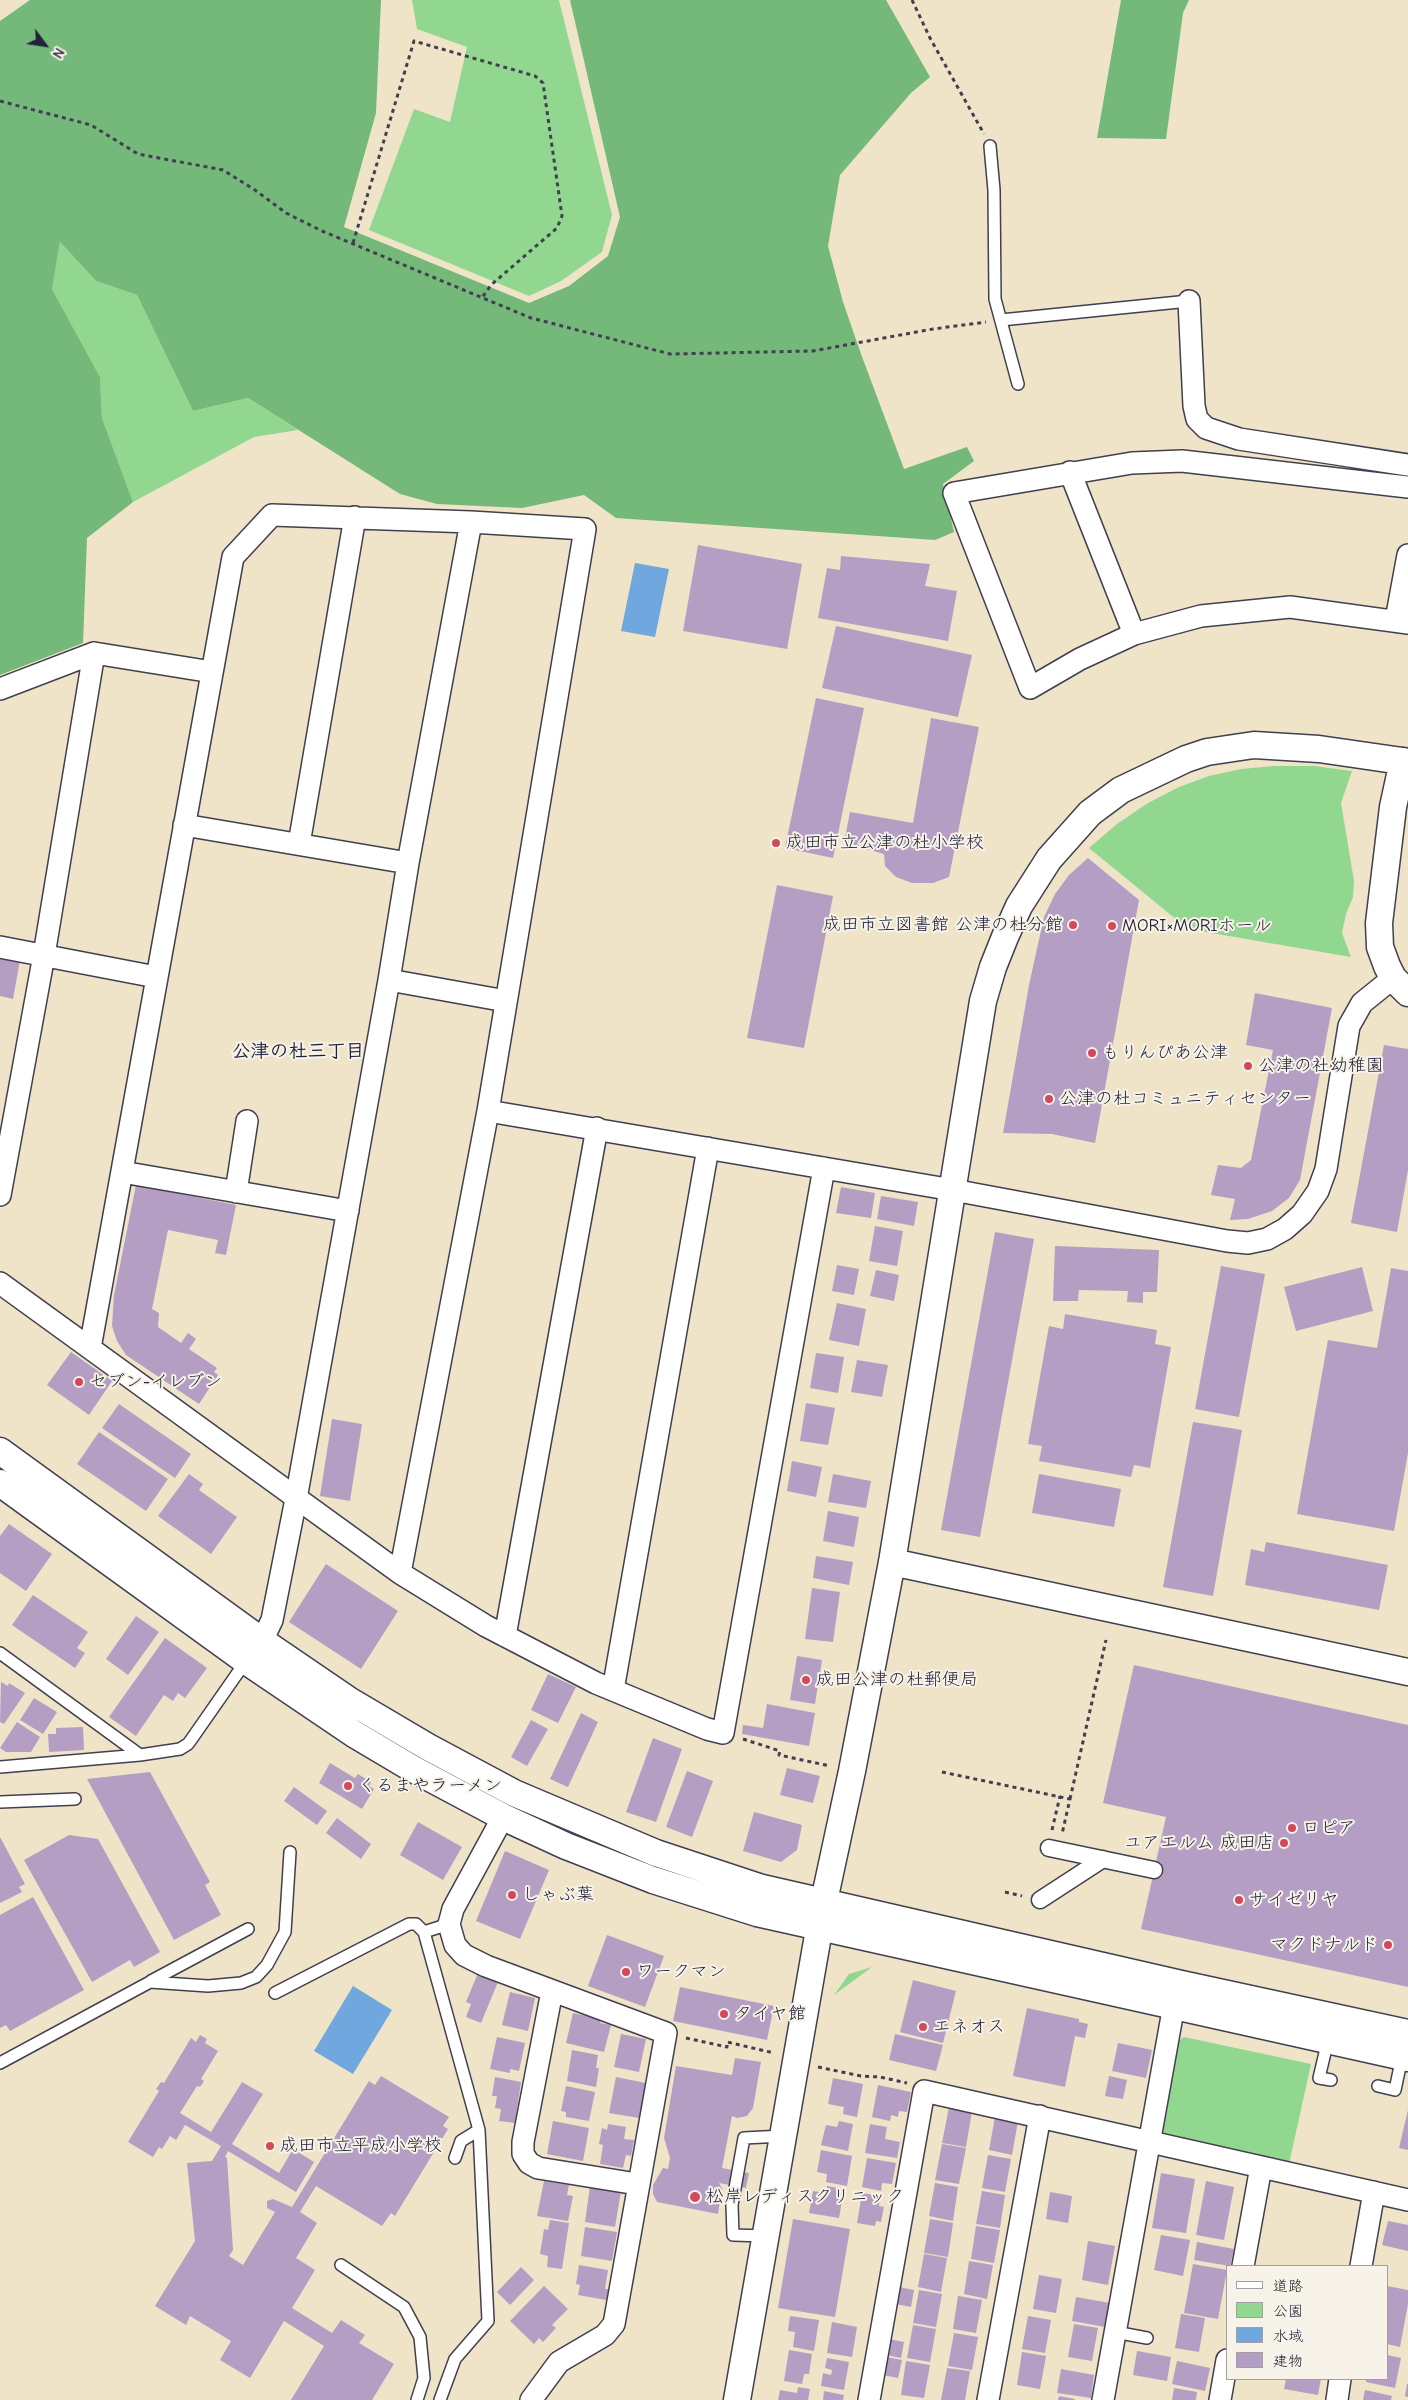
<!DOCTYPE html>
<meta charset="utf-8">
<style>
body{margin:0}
#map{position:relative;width:1408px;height:2400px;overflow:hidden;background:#efe4c7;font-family:"Comic Neue","Klee One",sans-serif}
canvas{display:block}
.legend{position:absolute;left:1226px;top:2265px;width:162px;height:115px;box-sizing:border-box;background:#f7f3e8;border:1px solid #a29fa3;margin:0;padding:6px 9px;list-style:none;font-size:15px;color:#22223b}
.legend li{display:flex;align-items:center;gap:10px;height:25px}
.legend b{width:25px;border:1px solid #a29fa3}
.north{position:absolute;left:20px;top:20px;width:50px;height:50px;-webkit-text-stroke:4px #f7f3e8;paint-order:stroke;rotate:121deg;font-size:14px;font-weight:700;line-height:20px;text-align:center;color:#22223b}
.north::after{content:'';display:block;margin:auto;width:18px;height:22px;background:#22223b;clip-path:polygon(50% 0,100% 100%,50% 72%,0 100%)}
</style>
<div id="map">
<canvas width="1408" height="2400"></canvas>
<ul class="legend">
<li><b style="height:6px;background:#fff"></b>道路</li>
<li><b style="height:14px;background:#91d790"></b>公園</li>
<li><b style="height:14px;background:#6fa7de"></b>水域</li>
<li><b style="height:14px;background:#b59ec4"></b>建物</li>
</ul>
<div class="north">N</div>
</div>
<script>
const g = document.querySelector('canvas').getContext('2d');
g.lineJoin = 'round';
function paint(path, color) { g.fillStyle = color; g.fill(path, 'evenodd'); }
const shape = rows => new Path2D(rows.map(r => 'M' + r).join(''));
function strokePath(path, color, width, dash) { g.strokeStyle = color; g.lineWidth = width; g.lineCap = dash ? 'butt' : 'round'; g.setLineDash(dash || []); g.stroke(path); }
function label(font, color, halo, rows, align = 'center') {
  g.font = font + ' "Comic Neue","Klee One",sans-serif'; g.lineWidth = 4; g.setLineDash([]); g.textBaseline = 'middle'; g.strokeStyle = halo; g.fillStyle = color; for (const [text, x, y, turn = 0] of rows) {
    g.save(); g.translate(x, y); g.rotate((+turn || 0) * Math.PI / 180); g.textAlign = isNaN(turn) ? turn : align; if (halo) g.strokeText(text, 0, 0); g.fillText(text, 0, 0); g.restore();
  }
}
paint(shape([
 [412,0,559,0,612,215,602,252,561,281,529,296,369,230,414,109,450,122,467,47,417,29],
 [60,242,96,281,137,295,193,411,248,398,298,430,254,437,133,502,102,418,100,377,52,289],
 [1274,766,1314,766,1352,771,1341,803,1354,881,1353,897,1346,914,1342,933,1351,957,1188,929,1089,848,1117,824,1148,803,1179,787,1209,776,1241,769],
 [872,1967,834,1995,849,1974],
 [1184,2037,1311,2064,1289,2164,1166,2138,1161,2130,1176,2042]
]), '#91d790');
paint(shape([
 [30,0,381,0,376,113,344,227,529,303,569,286,608,256,620,217,570,0,886,0,930,77,911,93,840,175,828,246,843,302,861,354,904,469,967,447,974,461,943,484,954,532,935,540,616,518,584,495,522,508,437,504,400,494,248,398,193,411,137,295,96,281,60,242,52,289,100,377,102,418,133,502,87,538,83,643,0,675,0,21],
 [1121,0,1189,0,1183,13,1166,139,1097,138]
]), '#74b87a');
paint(shape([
 [635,563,669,569,655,637,621,631],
 [353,1986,392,2010,353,2074,314,2051]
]), '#6fa7de');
paint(shape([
 [698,545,802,564,787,649,683,631],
 [841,556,930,564,925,586,957,591,948,641,818,618,827,568,840,570],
 [836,626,972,655,958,717,822,688],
 [816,698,864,708,833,858,785,848],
 [931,718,979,727,949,877,933,883,912,883,896,877,885,866,884,854,844,843,850,812,913,823],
 [1088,858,1139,900,1095,1143,1052,1134,1003,1133,1029,985,1044,917,1055,894,1069,875],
 [777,885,833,896,804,1048,747,1038],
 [0,957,20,960,13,999,0,996],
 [1255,993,1332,1008,1300,1180,1289,1198,1272,1211,1248,1219,1230,1220,1235,1199,1211,1195,1218,1165,1241,1168,1251,1160,1273,1050,1246,1045],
 [1384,1045,1408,1049,1408,1170,1397,1232,1351,1223],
 [136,1185,236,1205,226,1255,215,1253,218,1240,168,1230,152,1309,159,1313,158,1327,181,1343,188,1333,196,1339,189,1349,217,1368,214,1372,218,1375,199,1404,126,1355,117,1341,112,1326,114,1295],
 [841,1187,875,1193,871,1218,836,1213],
 [881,1196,918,1202,914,1226,877,1219],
 [875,1226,903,1231,897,1266,869,1261],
 [995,1232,1034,1239,980,1537,941,1530],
 [1055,1246,1159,1250,1157,1292,1143,1292,1143,1303,1127,1302,1128,1291,1079,1290,1078,1301,1053,1301],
 [837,1265,859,1269,854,1295,832,1291],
 [1221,1266,1265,1274,1239,1417,1195,1409],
 [1362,1267,1373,1311,1296,1331,1284,1287],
 [1391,1268,1408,1271,1408,1453,1394,1531,1297,1514,1328,1340,1377,1348],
 [876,1270,899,1275,894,1301,870,1296],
 [837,1303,866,1309,859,1346,829,1340],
 [1065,1314,1157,1330,1155,1344,1171,1347,1150,1468,1134,1465,1131,1477,1039,1461,1042,1446,1028,1444,1049,1326,1063,1329],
 [71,1352,112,1381,89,1415,47,1385],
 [816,1353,844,1357,838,1393,810,1388],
 [857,1360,888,1365,882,1397,851,1392],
 [806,1403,835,1408,828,1445,800,1441],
 [119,1404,191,1454,175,1478,102,1428],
 [332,1419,362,1424,350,1501,320,1496],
 [1193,1422,1242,1430,1213,1596,1163,1587],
 [99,1432,168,1479,146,1511,77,1464],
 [792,1461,822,1467,816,1497,787,1491],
 [189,1474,203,1484,199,1490,237,1517,211,1554,158,1516],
 [833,1474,871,1481,866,1508,828,1502],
 [1039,1474,1121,1489,1114,1527,1032,1513],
 [828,1511,859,1517,854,1547,823,1541],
 [9,1524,52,1554,26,1591,0,1573,0,1536],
 [1266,1542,1388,1565,1379,1610,1245,1585,1251,1549,1264,1552],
 [816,1556,853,1562,849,1585,813,1578],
 [326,1564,398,1611,361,1669,289,1622],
 [812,1588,840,1592,833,1642,805,1639],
 [33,1595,88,1632,77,1648,85,1653,75,1668,12,1625],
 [136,1616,159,1632,128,1675,106,1659],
 [165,1638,207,1668,185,1698,178,1693,173,1701,164,1695,136,1736,109,1717],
 [797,1656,822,1660,815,1704,790,1700],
 [1134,1665,1408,1725,1408,1987,1141,1929,1166,1817,1103,1803],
 [548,1674,576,1687,558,1723,531,1710],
 [1,1682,8,1686,9,1683,25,1693,4,1724,0,1722],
 [34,1698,57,1712,43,1734,20,1720],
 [767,1704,815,1713,809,1746,742,1734,743,1725,763,1728],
 [581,1713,598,1722,568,1787,550,1779],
 [531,1720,548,1729,527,1766,511,1757],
 [17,1722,40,1737,31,1752,6,1752,0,1748],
 [83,1727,84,1750,49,1752,48,1734,56,1734,56,1728],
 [653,1738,682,1749,656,1822,626,1812],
 [330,1763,355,1778,358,1774,371,1782,369,1786,374,1789,362,1809,319,1783],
 [787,1768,820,1776,813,1803,780,1795],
 [687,1771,713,1781,692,1837,666,1827],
 [150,1772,210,1882,205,1885,221,1915,174,1940,87,1779],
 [294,1787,327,1811,317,1825,284,1801],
 [754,1812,802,1825,797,1850,781,1862,743,1851],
 [337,1818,371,1844,361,1859,326,1833],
 [418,1822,462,1847,443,1880,400,1855],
 [69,1835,98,1839,160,1952,134,1967,130,1960,92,1982,24,1860],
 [0,1837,25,1884,19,1887,22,1892,0,1903],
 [505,1851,549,1870,520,1939,476,1921],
 [33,1897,84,1990,10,2031,6,2025,0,2028,0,1915],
 [607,1935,664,1956,645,2007,588,1986],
 [478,1973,498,1982,481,2023,466,2017,471,2004,466,2002],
 [913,1980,956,1991,943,2043,900,2032],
 [680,1987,774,2006,767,2040,673,2021],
 [510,1992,535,1998,528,2031,502,2025],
 [1027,2008,1079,2019,1079,2022,1088,2024,1085,2038,1075,2036,1065,2087,1013,2076],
 [573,2013,601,2019,600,2023,611,2025,604,2052,566,2043],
 [621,2034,646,2039,639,2072,614,2067],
 [895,2034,943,2045,936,2071,889,2060],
 [200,2035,207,2039,205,2043,218,2051,201,2079,204,2081,200,2087,197,2086,180,2113,211,2132,242,2082,263,2094,232,2144,279,2173,293,2149,314,2162,296,2192,228,2151,225,2157,227,2158,233,2250,229,2256,243,2265,275,2212,267,2208,267,2201,273,2199,292,2207,369,2081,375,2085,381,2076,449,2117,443,2126,448,2129,395,2216,391,2213,382,2226,316,2186,300,2212,317,2223,296,2258,315,2270,292,2308,332,2333,341,2320,365,2335,359,2343,394,2364,372,2400,291,2400,324,2346,284,2321,250,2378,220,2360,231,2341,190,2316,186,2325,155,2306,195,2241,187,2163,212,2161,221,2146,185,2125,176,2140,170,2136,162,2149,159,2147,153,2157,128,2142,159,2091,156,2089,161,2082,164,2083,191,2038,196,2042],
 [497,2037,525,2043,519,2071,510,2069,510,2073,490,2069],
 [1118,2043,1152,2050,1146,2078,1112,2071],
 [572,2050,598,2055,596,2068,599,2068,596,2087,567,2081],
 [735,2058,761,2062,753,2108,747,2116,737,2118,732,2116,722,2168,749,2173,746,2188,719,2183,722,2188,718,2214,657,2202,653,2194,653,2185,663,2168,668,2169,670,2158,664,2138,676,2066,732,2075],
 [1109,2076,1127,2080,1123,2099,1105,2096],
 [495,2077,521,2082,515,2123,499,2121,501,2109,495,2108,497,2096,492,2096],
 [616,2077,646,2083,639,2118,609,2113],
 [833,2078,863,2084,857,2117,843,2114,844,2107,828,2104],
 [878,2085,911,2092,907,2112,899,2111,898,2117,891,2115,890,2121,872,2117],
 [566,2086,595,2092,589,2121,566,2117,566,2112,561,2111],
 [949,2107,972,2111,966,2147,942,2143],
 [1408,2110,1408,2150,1399,2148],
 [995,2117,1018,2121,1012,2155,989,2150],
 [553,2121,589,2128,583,2161,547,2154],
 [839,2121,853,2124,848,2151,821,2145,826,2125,837,2127],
 [608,2124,626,2127,624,2139,634,2140,631,2156,626,2155,623,2168,600,2164,603,2145,599,2144,602,2128,607,2130],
 [870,2124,887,2127,885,2139,900,2142,897,2158,865,2153],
 [942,2144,966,2148,959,2184,935,2180],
 [821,2150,852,2156,847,2186,826,2182,827,2174,817,2172],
 [988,2155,1011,2159,1005,2192,982,2188],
 [867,2158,896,2163,892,2184,882,2183,881,2191,862,2187],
 [1161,2173,1195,2179,1186,2233,1152,2228],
 [544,2181,569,2185,567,2195,573,2196,568,2221,537,2216],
 [1206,2181,1234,2187,1224,2240,1196,2235],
 [935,2183,958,2187,953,2221,929,2216],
 [590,2186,621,2191,615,2227,585,2222],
 [827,2186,844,2189,839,2218,809,2213,813,2191,826,2193],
 [982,2191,1005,2195,1000,2228,976,2224],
 [1050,2192,1072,2196,1068,2223,1046,2219],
 [862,2193,880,2196,879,2206,884,2207,881,2222,876,2221,875,2226,857,2223],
 [793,2219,850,2229,835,2317,778,2308],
 [930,2219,953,2223,948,2257,924,2253],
 [550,2220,569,2223,562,2269,547,2267,548,2256,540,2254,544,2229,548,2230],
 [1388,2221,1408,2225,1408,2251,1382,2245],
 [976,2226,1000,2230,994,2263,971,2259],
 [585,2227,617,2232,612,2261,581,2256],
 [1161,2235,1190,2240,1183,2276,1154,2270],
 [1088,2241,1115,2246,1108,2285,1082,2280],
 [1197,2242,1234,2249,1230,2266,1194,2260],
 [924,2254,947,2258,941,2292,918,2287],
 [969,2261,993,2265,987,2299,964,2294],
 [1193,2264,1227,2270,1218,2319,1184,2313],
 [579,2265,608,2270,605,2289,609,2289,606,2300,578,2295,580,2285,576,2284],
 [521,2267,534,2280,510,2305,497,2292],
 [1039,2275,1062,2279,1056,2313,1033,2309],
 [544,2286,568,2309,552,2325,556,2328,543,2342,539,2338,534,2344,510,2321],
 [1387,2286,1408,2290,1408,2304,1400,2347,1387,2344],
 [899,2287,914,2290,911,2307,896,2304],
 [919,2290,942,2294,936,2327,913,2323],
 [958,2296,982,2300,976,2333,953,2329],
 [1076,2297,1110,2303,1105,2327,1072,2321],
 [1181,2314,1205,2318,1199,2352,1175,2348],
 [790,2316,819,2320,814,2351,793,2347,795,2332,788,2331],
 [1028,2316,1051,2320,1045,2353,1022,2349],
 [832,2322,857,2327,852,2357,827,2353],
 [1074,2324,1098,2328,1092,2361,1068,2357],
 [913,2325,936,2329,930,2362,907,2358],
 [954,2333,978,2337,972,2370,948,2366],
 [889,2339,904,2342,901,2358,886,2355],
 [789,2350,812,2354,809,2374,804,2374,802,2384,784,2381],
 [1137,2351,1171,2357,1167,2381,1133,2375],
 [1022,2352,1046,2356,1040,2389,1017,2385],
 [1387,2355,1401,2358,1395,2388,1366,2382,1366,2379,1387,2379],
 [886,2357,902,2360,898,2378,883,2375],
 [827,2358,849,2362,844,2390,821,2386,823,2373,831,2375,832,2370,825,2368],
 [906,2361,930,2365,924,2398,901,2395],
 [1177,2361,1210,2368,1205,2391,1172,2384],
 [947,2368,970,2371,965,2400,941,2400],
 [1061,2369,1094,2375,1091,2398,1057,2393],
 [1286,2379,1321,2379,1318,2395,1284,2389],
 [1407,2384,1408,2384,1408,2397,1405,2396],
 [798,2387,810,2389,808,2400,778,2400,780,2390,797,2393],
 [1174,2388,1197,2392,1196,2400,1172,2400],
 [1365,2390,1392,2396,1391,2400,1363,2400],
 [824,2391,844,2395,843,2400,823,2400],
 [1059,2396,1075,2399,1075,2400,1058,2400]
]), '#b59ec4');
const service = shape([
 [990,146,994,190,995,299,1018,384],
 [1001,320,1189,301],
 [0,1653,140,1755],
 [0,1767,140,1755,180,1749,188,1744,193,1737,246,1661],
 [0,1802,75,1799],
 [424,1932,449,1924],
 [151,1981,248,1929],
 [275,1993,409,1924,416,1924,424,1932,479,2130,488,2321,455,2359,440,2400],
 [1328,2040,1319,2078,1331,2080],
 [0,2063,150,1982,208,1986,241,1983,256,1977,267,1965,285,1932,290,1852],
 [1378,2086,1395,2090,1402,2057],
 [455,2158,461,2141,479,2130],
 [765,2236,733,2235,732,2205,744,2138,783,2136],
 [341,2265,404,2307,420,2337,424,2378,417,2400],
 [1115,2332,1147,2338]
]);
const pedestrian = shape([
 [1049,1848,1154,1870],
 [1040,1900,1103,1859]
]);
const minor = shape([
 [1189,301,1194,406,1197,419,1206,428,1239,439,1408,465],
 [1070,472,1134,634],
 [1408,487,1182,461,1132,463,954,493,1030,688,1080,659,1134,634,1201,616,1290,607,1408,623],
 [1396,620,1408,555],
 [0,689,94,653],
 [184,825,408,863],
 [299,844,355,517],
 [0,947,156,977],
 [389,980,506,1001],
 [488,1111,953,1190,1227,1241,1248,1243,1267,1239,1285,1229,1302,1214,1318,1191,1326,1169,1349,1026,1362,1003,1393,978],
 [122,1172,348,1211],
 [236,1192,247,1121],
 [0,1195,44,955,94,653,212,672],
 [0,1283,400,1573,486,1626,596,1683,707,1729,723,1733,824,1168],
 [90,1348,233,557,272,515,471,522,585,529,488,1111,400,1573],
 [505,1636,597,1128],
 [262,1641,272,1620,296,1499,389,980,408,863,471,522],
 [613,1690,708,1148],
 [503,1817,453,1909,449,1924,455,1945,464,1955,486,1966,666,2033,614,2324,605,2335,559,2362,531,2400],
 [552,1991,523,2142,523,2154,529,2163,538,2168,637,2184],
 [1243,2266,1261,2167],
 [1361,2266,1374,2192],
 [869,2400,924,2091,1408,2200],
 [988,2400,1040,2116],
 [1103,2400,1174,2005],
 [1220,2400,1227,2360],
 [1337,2400,1340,2379]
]);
const tertiary = shape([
 [1403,761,1393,807,1379,923,1380,947,1387,966,1393,978,1408,993],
 [0,1451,262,1641,350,1701,428,1747,514,1793,599,1829,656,1853,762,1888,1181,1984,1408,2033],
 [0,1483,246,1661,354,1734,413,1769,503,1817,566,1846,653,1880,757,1913,1408,2058],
 [892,1562,1408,1672],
 [737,2400,824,1901,852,1771,892,1562,983,1001,993,967,1005,937,1019,906,1049,859,1090,813,1121,790,1186,759,1207,752,1254,745,1319,749,1408,762]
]);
strokePath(service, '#413f50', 14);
strokePath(pedestrian, '#413f50', 19);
strokePath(minor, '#413f50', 24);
strokePath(tertiary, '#413f50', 29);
strokePath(shape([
 [912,0,930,38,984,134],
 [0,101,91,125,138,154,223,170,255,190,286,213,322,231,531,318,670,354,813,351,933,329,986,322],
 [353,243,414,41,535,76,543,83,562,216,557,228,491,285,481,299],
 [743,1739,780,1751,779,1755,830,1766],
 [942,1772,1070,1799,1062,1834],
 [1070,1799,1106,1640],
 [1052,1830,1060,1796],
 [1005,1892,1022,1896],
 [686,2038,727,2047,727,2042,774,2053],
 [818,2067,861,2076,880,2077,907,2083]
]), '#413f50', 3, [4, 4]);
strokePath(service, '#fff', 11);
strokePath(pedestrian, '#fff', 16);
strokePath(minor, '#fff', 21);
strokePath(tertiary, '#fff', 26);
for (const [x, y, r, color] of [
 [776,843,5,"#d1495b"],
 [1073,925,5,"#d1495b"],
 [1112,926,5,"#d1495b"],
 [1092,1053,5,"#d1495b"],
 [1248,1066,5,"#d1495b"],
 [1049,1099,5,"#d1495b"],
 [79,1382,5,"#d1495b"],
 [806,1680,5,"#d1495b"],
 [348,1786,5,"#d1495b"],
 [1292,1828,5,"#d1495b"],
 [1284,1843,5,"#d1495b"],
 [512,1895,5,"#d1495b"],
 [1239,1900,5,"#d1495b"],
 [1388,1945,5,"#d1495b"],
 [626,1972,5,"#d1495b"],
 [724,2014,5,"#d1495b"],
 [923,2027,5,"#d1495b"],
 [270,2146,5,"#d1495b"],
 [695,2197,6,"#d1495b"]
]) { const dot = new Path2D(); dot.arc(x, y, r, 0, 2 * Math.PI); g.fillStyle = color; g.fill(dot); strokePath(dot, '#f7f3e8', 2); }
label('18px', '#22223b', '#f7f3e8', [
 ["成田市立公津の杜小学校",786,843],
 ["成田市立図書館 公津の杜分館",1063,925,"right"],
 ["MORI×MORIホール",1122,926],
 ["もりんぴあ公津",1102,1053],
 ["公津の社幼稚園",1258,1066],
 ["公津の杜コミュニティセンター",1059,1099],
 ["セブン-イレブン",89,1382],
 ["成田公津の杜郵便局",816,1680],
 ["くるまやラーメン",358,1786],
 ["ロピア",1302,1828],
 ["ユアエルム 成田店",1274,1843,"right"],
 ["しゃぶ葉",522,1895],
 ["サイゼリヤ",1249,1900],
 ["マクドナルド",1378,1945,"right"],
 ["ワークマン",636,1972],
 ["タイヤ館",734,2014],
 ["エネオス",933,2027],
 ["成田市立平成小学校",280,2146],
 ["松岸レディスクリニック",706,2197]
], 'left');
label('bold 19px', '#22223b', '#f7f3e8', [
 ["公津の杜三丁目",298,1052]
]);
</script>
